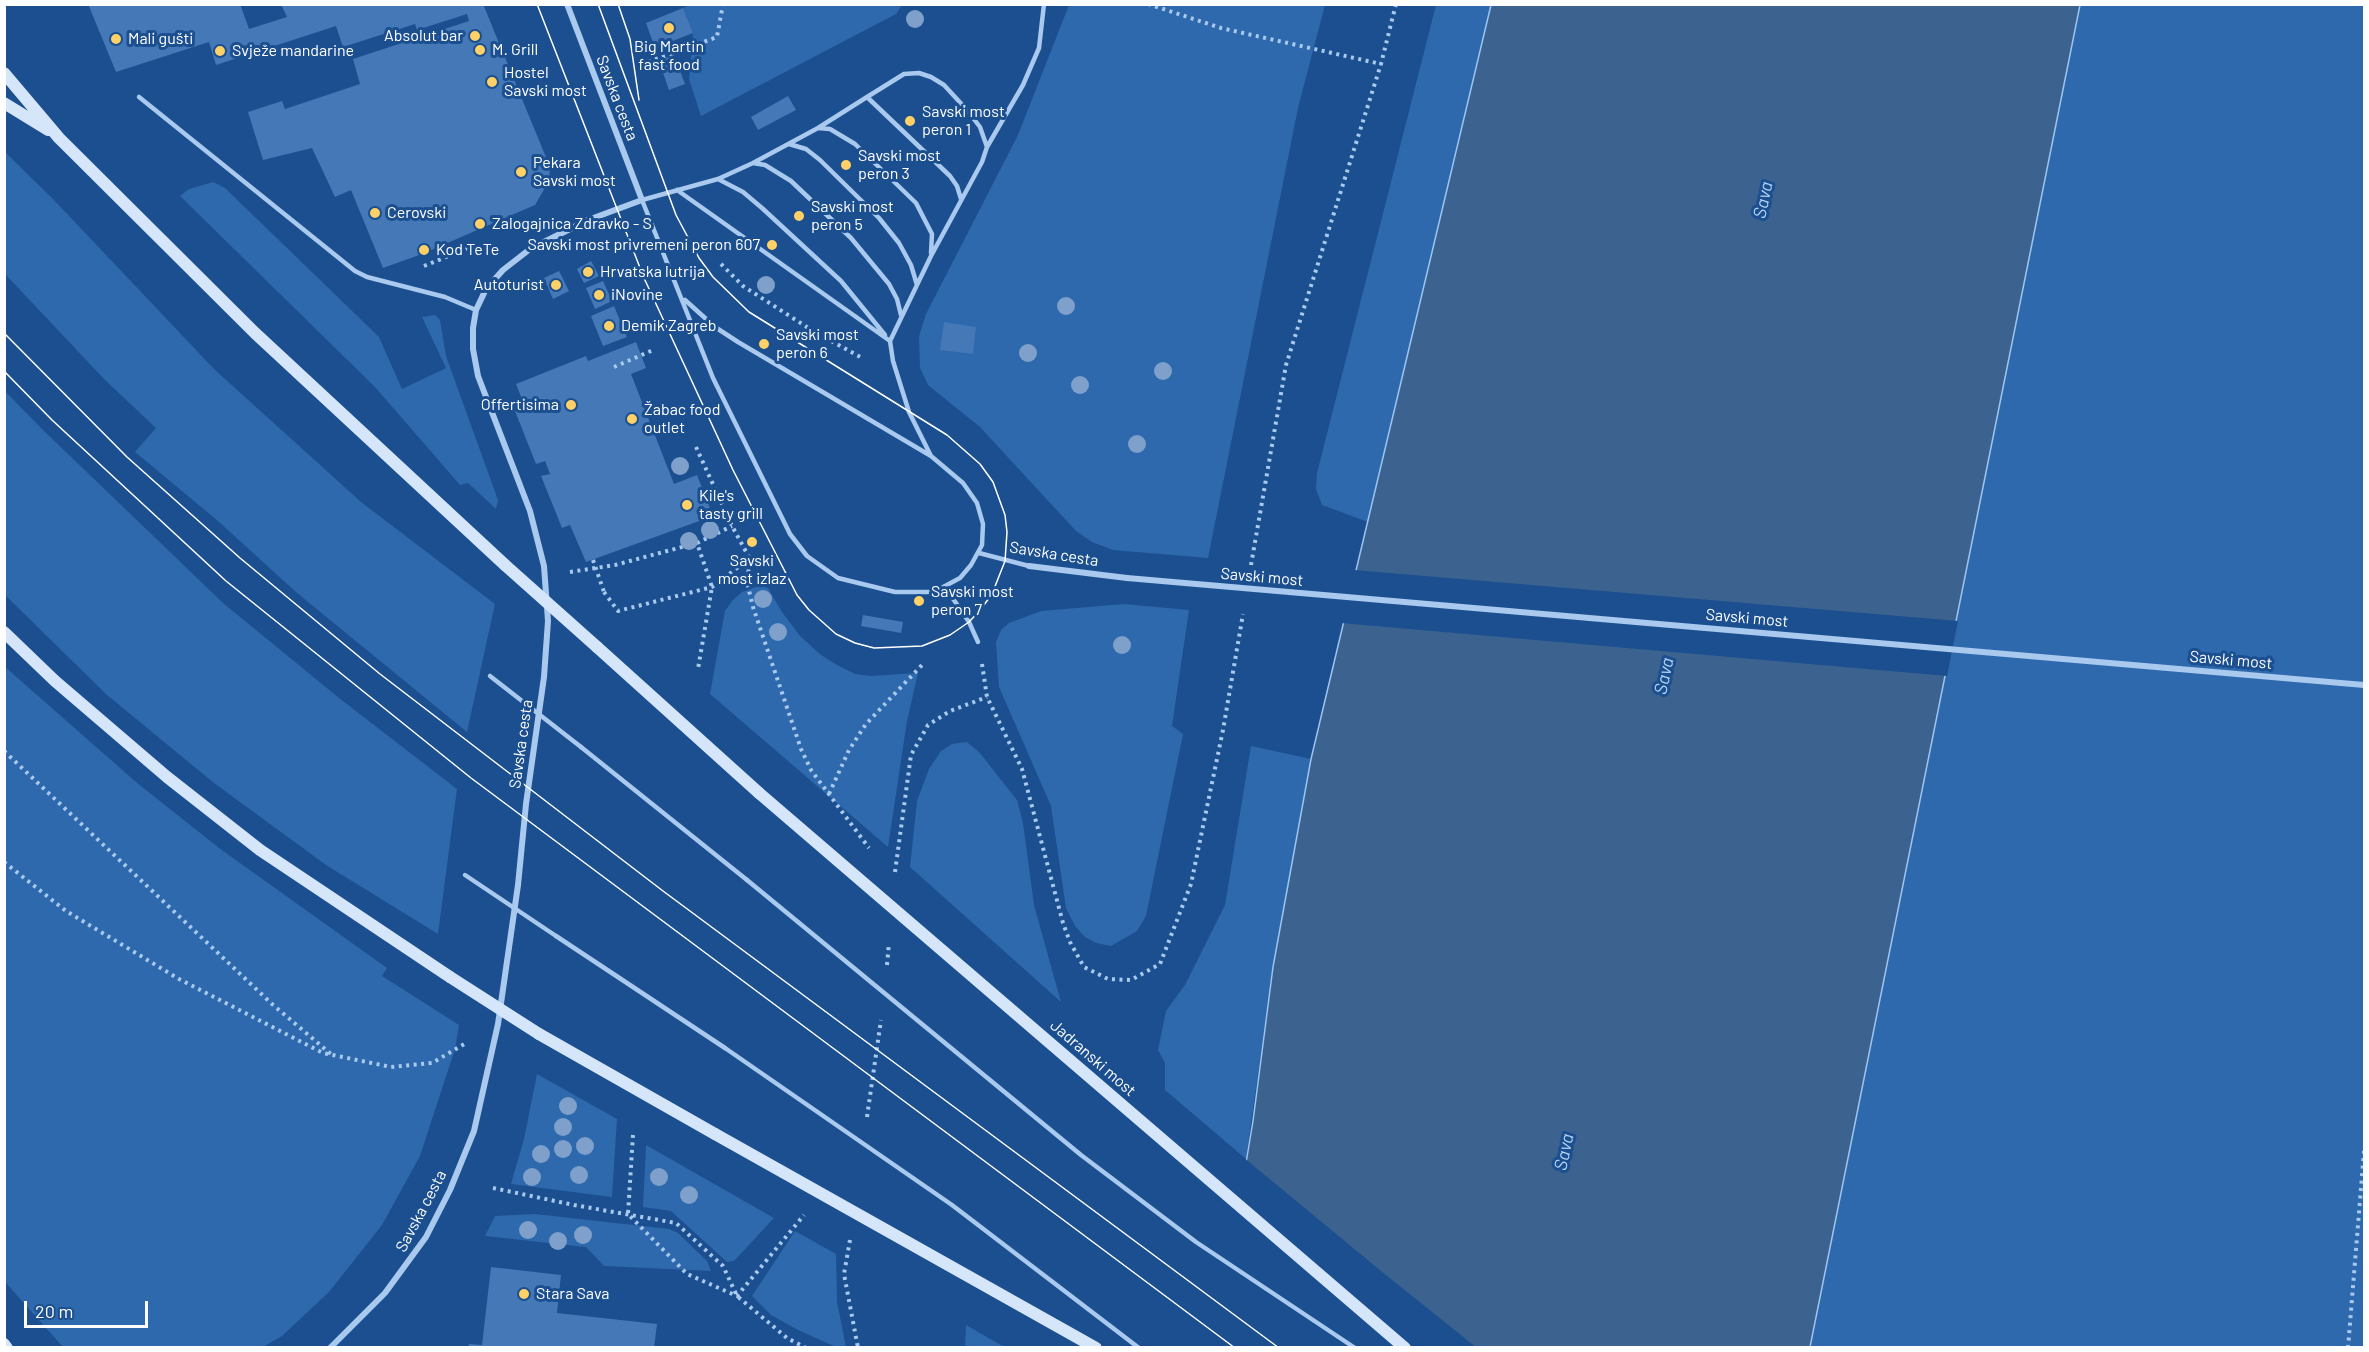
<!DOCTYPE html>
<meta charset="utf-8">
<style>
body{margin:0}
#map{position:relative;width:2369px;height:1352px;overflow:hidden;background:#1b4f8f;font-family:Barlow,sans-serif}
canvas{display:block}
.frame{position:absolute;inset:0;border:6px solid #fff;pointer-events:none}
.scale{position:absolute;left:24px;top:1301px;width:124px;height:27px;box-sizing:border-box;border:3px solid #fff;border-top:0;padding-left:8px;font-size:18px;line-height:21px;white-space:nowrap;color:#fff;-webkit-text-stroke:4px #1b4f8f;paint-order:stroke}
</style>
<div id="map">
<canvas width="2369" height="1352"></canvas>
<div class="frame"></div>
<div class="scale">20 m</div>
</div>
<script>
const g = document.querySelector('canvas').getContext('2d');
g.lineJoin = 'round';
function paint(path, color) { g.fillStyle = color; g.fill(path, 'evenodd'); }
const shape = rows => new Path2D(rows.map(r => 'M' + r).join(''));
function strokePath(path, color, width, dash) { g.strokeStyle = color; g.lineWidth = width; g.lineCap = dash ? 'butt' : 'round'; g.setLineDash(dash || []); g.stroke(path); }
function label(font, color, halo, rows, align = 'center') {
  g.font = font + ' Barlow,sans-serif'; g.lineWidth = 6; g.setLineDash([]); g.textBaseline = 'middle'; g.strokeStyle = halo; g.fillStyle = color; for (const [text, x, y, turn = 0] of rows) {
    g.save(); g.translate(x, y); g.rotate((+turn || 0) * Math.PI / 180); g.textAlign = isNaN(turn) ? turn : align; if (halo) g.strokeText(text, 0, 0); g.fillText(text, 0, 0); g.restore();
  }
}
paint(shape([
 [692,4,902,5,896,14,701,116,689,79,693,33,683,8],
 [1069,5,1325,5,1298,108,1208,558,1113,550,1092,542,1076,531,980,427,928,385,920,368,919,336,926,314,1018,135],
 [1436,5,1491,5,1368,522,1322,505,1316,489,1317,473],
 [2080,5,2364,5,2364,1347,1810,1348],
 [4,151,53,199,214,369,361,502,495,604,467,732,297,593,218,521,135,452,156,428,105,380,5,274],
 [213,182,225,188,379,337,402,389,446,368,422,317,435,315,440,320,446,356,498,500,496,509,468,483,460,485,375,387,180,196,189,189],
 [4,390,42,429,223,603,339,698,457,789,438,934,326,865,214,783,107,695,5,595],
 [759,586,768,588,782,612,800,636,821,655,837,665,855,674,870,676,918,673,907,721,888,847,710,694,725,611,732,601,742,592],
 [1124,604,1189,610,1172,726,1183,734,1146,916,1137,931,1111,946,1096,943,1085,937,1075,926,1066,908,1051,806,999,687,996,642,1001,630,1009,623,1041,611],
 [4,666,136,782,219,848,387,968,382,976,459,1025,455,1049,420,1156,382,1225,329,1292,282,1336,263,1347,63,1347,5,1282],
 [967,742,979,752,1017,800,1023,823,1034,905,1061,1002,910,867,917,801,929,769,941,751,952,744],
 [1251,746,1311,759,1273,967,1246,1159,1165,1090,1165,1063,1158,1050,1166,1011,1185,985,1225,905],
 [537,1074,617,1119,612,1197,511,1184,524,1139],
 [646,1145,774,1218,734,1261,727,1262,671,1211,643,1207],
 [535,1214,669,1229,678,1233,707,1261,711,1271,604,1266,586,1247,485,1236,495,1216],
 [795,1231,836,1254,837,1302,846,1347,836,1347,798,1330,771,1315,752,1296],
 [966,1325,997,1343,1005,1347,965,1347]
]), '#2e69ad');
const water = shape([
 [1491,5,2080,5,1810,1347,1215,1348,1253,1121,1273,967,1311,759,1491,5]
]);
paint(water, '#3c6290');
strokePath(water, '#9cc4f0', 1.5);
paint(shape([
 [1354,570,1958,621,1947,676,1341,623],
 [1243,1157,1381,1271,1477,1348,1212,1348]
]), '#1b4f8f');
paint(shape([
 [88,4,240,4,249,29,287,17,281,4,483,4,550,167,549,181,535,205,422,254,383,268,351,190,335,197,312,148,263,160,248,112,282,101,285,109,360,84,353,59,469,21,467,14,417,30,415,24,343,47,336,26,216,65,209,42,116,72],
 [683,8,693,33,655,48,646,23],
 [674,55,685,84,669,90,659,61],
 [788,96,796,110,758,130,751,117],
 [591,261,599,276,584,283,577,269],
 [559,271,569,291,553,299,544,278],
 [603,281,612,301,595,309,586,288],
 [614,306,627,337,603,346,591,316],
 [944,322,976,327,973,354,940,350],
 [636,342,646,368,631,374,674,484,697,475,713,516,586,562,570,525,562,528,541,476,550,474,545,461,536,464,515,411,525,407,516,384,586,356,588,361],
 [863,615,903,622,901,633,861,626],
 [491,1267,561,1275,557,1313,657,1324,654,1348,468,1348,469,1344,482,1345]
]), '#4478b7');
strokePath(shape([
 [1148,4,1221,28,1381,64],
 [648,62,717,37,723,4],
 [721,264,743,286,813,331,864,359],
 [424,266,473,246],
 [614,367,653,350],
 [696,447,732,526,750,559,747,582,753,607,801,749,811,770,869,848],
 [697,543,732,526],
 [1251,565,1286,365,1381,64,1396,4],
 [570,572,615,565,697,543,712,587,698,669],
 [604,592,618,611,712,587,749,559],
 [982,664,987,697,1022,769,1063,923,1070,942,1084,967,1108,979,1131,980,1160,964,1191,884,1223,730,1243,614],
 [4,751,272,1004,332,1055],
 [829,794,849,750,866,724,922,665],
 [4,862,66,911,179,979,323,1053,391,1067,432,1063,466,1043],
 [895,872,911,755,928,725,950,711,987,697],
 [887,965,889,943],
 [867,1117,881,1020],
 [633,1135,628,1214,687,1274,737,1296,804,1215],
 [493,1188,574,1205,676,1223,723,1266,737,1296,787,1338,806,1348],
 [850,1240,844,1274,858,1348],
 [2348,1348,2364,1151]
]), '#a9c9ee', 4, [3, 4.5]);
strokePath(shape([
 [139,97,355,271,367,277,445,297,476,310],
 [867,97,904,74,919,73,931,77,944,85,967,110,980,127,987,147],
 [818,128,830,129,855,144,916,203,932,234,931,253],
 [789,144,806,149,820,160,879,218,899,243,911,265,917,285],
 [753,163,765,165,791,181,851,238,889,284,897,299,901,315],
 [718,179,743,192,762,208,841,281,885,335],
 [677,190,890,341],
 [961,199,957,186,950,176,867,97,818,128,753,163,718,179,642,200,713,378,790,534,807,556,838,578,895,592,934,592,960,578,971,565,982,545,983,524,977,503,963,483,931,456,909,412,893,361,890,341,931,256,982,162,987,147,1023,85,1039,48,1044,4],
 [685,300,715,327,738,342,931,456],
 [979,553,1029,566],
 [945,587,969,622,978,642],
 [581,747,747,880],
 [556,936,725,1048]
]), '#a9c9ee', 4.5);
strokePath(shape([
 [1029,566,1127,578],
 [330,1348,385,1293,426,1237,450,1190,474,1131,498,1024,518,885,526,804,544,677,548,621,544,566,530,511,478,376,473,349,473,328,476,310,486,289,503,270,530,249,588,220,642,200,567,4]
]), '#a9c9ee', 6);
strokePath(shape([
 [4,73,59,138,255,333,505,565],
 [4,103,48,130],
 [4,632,55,681,167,777,260,850,450,977],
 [597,647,759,793],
 [539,1034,715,1134],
 [4,1344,7,1348]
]), '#d6e6fa', 12);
strokePath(shape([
 [537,4,644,278,733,470,797,595,809,610,836,634,855,643,874,648,922,646,950,635,969,622,981,609,992,594,1005,561,1007,532,1005,515,993,482,980,464,947,435,749,312,713,277,699,258,676,215,598,4],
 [618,4,630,39,639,100],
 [4,333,127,457,240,558,380,674,663,891,1279,1348],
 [4,371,52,420,226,581,471,778,1235,1348]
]), '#fff', 1.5);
strokePath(shape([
 [593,560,604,592]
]), '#a9c9ee', 4, [3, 4.5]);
strokePath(shape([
 [490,676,581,747],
 [465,875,556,936],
 [747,880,1081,1155,1196,1242,1355,1348],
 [725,1048,952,1205,1139,1348]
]), '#a9c9ee', 4.5);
strokePath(shape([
 [1127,578,2364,685]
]), '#a9c9ee', 6);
strokePath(shape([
 [505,565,597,647],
 [759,793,1405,1348],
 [450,977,539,1034],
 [715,1134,1096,1348]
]), '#d6e6fa', 12);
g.fillStyle = '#7ea0ca';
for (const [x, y] of [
 [915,19],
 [766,285],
 [1066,306],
 [1028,353],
 [1163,371],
 [1080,385],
 [1137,444],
 [680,466],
 [710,530],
 [689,541],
 [763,599],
 [778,632],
 [1122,645],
 [568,1106],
 [563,1127],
 [585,1146],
 [563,1149],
 [541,1154],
 [579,1175],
 [532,1177],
 [659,1177],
 [689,1195],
 [528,1230],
 [583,1235],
 [558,1241]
]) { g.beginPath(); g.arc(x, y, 9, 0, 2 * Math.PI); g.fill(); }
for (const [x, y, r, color] of [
 [669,28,6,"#ffd166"],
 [475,36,6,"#ffd166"],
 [116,39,6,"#ffd166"],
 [480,50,6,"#ffd166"],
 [220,51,6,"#ffd166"],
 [492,82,6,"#ffd166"],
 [910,121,6,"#ffd166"],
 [846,165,6,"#ffd166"],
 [521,172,6,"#ffd166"],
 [375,213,6,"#ffd166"],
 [799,216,6,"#ffd166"],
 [480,224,6,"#ffd166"],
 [772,245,6,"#ffd166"],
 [424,250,6,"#ffd166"],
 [588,272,6,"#ffd166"],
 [556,285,6,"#ffd166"],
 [599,295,6,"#ffd166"],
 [609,326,6,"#ffd166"],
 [764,344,6,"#ffd166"],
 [571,405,6,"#ffd166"],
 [632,419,6,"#ffd166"],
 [687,505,6,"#ffd166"],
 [752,542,6,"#ffd166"],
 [919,601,6,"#ffd166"],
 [524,1294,6,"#ffd166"]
]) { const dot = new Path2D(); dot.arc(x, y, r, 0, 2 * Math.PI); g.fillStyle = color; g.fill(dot); strokePath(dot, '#1b4f8f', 2); }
label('16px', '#fff', '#1b4f8f', [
 ["Absolut bar",463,36,"right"],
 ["Mali gušti",128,39],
 ["Big Martin",669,47,"center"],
 ["fast food",669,65,"center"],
 ["M. Grill",492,50],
 ["Svježe mandarine",232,51],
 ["Hostel",504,73],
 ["Savski most",504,91],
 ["Savski most",922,112],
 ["peron 1",922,130],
 ["Savski most",858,156],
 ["peron 3",858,174],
 ["Pekara",533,163],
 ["Savski most",533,181],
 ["Savski most",811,207],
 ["peron 5",811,225],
 ["Cerovski",387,213],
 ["Zalogajnica Zdravko - S",492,224],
 ["Savski most privremeni peron 607",760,245,"right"],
 ["Kod TeTe",436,250],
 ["Hrvatska lutrija",600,272],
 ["Autoturist",544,285,"right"],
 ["iNovine",611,295],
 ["Demik Zagreb",621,326],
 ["Savski most",776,335],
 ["peron 6",776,353],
 ["Offertisima",559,405,"right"],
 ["Žabac food",644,410],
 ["outlet",644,428],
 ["Kile's",699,496],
 ["tasty grill",699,514],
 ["Savski",752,561,"center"],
 ["most izlaz",752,579,"center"],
 ["Savski most",931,592],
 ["peron 7",931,610],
 ["Stara Sava",536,1294]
], 'left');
label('16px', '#fff', '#1b4f8f', [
 ["Savska cesta",617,98,69],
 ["Savska cesta",1054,554,9],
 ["Savski most",1262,577,5],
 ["Savski most",1747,618,5],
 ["Savski most",2231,660,5],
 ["Savska cesta",521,744,-82],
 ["Jadranski most",1093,1058,41],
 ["Savska cesta",421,1211,-62]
]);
label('italic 18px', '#b5d3f5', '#1b4f8f', [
 ["Sava",1763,200,-78],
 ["Sava",1664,676,-78],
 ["Sava",1564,1152,-78]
]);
</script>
